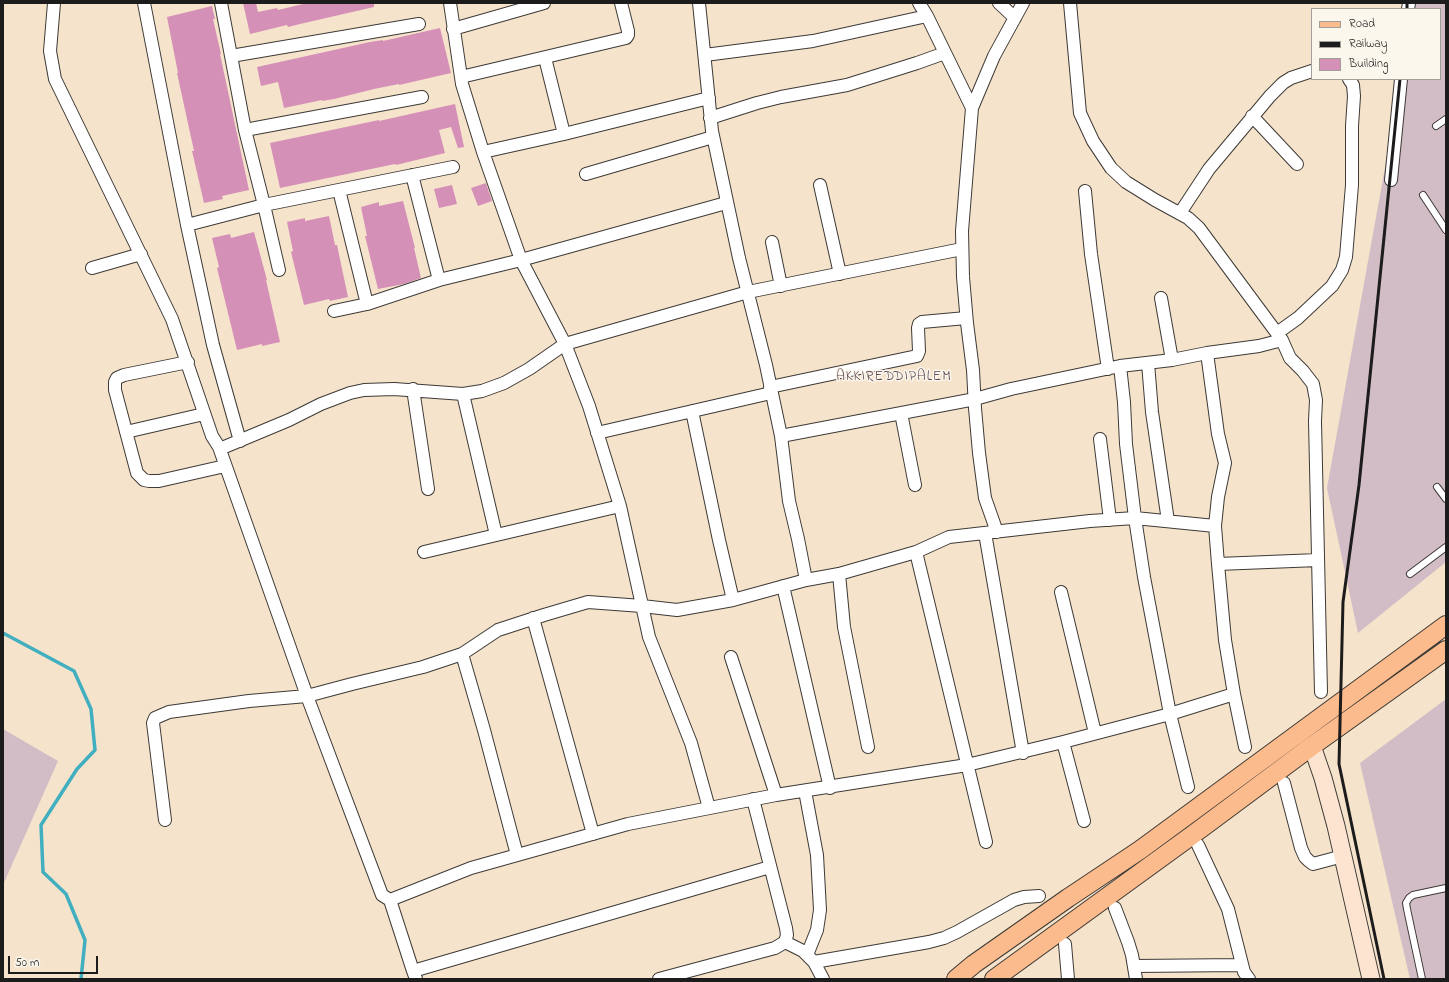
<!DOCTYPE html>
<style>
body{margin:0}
#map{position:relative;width:1449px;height:982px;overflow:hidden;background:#f6e3cb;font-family:"Indie Flower",sans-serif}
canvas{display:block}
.frame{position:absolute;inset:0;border:4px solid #1c1c1c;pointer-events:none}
.legend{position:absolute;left:1311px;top:8px;width:130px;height:72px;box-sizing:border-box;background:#fbf7ec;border:1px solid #a29f99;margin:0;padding:5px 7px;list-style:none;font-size:12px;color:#1c1c1c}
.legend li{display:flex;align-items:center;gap:8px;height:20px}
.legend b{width:20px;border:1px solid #a29f99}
.scale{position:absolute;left:8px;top:956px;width:90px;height:18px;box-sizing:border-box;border:2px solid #1c1c1c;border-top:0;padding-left:5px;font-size:12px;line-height:14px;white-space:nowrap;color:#1c1c1c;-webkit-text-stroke:3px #fbf7ec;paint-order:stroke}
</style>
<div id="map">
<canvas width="1449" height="982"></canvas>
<div class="frame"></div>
<ul class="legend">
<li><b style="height:5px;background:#fbbb8c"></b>Road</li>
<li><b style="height:5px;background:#1c1c1c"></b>Railway</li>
<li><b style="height:11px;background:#d590b7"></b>Building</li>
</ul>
<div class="scale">50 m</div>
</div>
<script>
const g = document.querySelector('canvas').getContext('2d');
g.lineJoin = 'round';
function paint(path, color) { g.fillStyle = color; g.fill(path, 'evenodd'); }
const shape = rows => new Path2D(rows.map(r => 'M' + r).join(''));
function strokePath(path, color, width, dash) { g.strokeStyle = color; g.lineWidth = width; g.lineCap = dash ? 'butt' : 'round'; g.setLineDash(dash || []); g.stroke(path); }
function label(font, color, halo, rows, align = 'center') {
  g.font = font + ' "Indie Flower",sans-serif'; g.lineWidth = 3; g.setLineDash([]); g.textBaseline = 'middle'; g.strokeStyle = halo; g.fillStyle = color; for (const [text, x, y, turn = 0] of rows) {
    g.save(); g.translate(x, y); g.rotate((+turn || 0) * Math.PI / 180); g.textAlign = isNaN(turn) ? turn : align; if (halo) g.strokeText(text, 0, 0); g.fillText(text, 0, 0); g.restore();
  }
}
paint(shape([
 [1415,3,1446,3,1446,562,1358,633,1327,488,1401,79,1440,79,1440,9,1413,9],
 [1446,699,1446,979,1410,979,1360,763],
 [3,729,58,761,3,885]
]), '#d2bdc6');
strokePath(shape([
 [3,633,74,671,91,709,95,750,77,769,41,825,43,872,66,894,85,940,81,979]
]), '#41afbf', 3.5);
paint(shape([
 [243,3,256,3,258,12,277,8,278,10,303,4,303,3,374,3,374,7,300,24,288,27,287,25,250,34],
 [212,6,215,19,213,19,221,54,220,54,249,190,222,196,223,199,204,203,192,151,194,151,177,73,178,73,167,17],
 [440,28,451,73,399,85,399,84,374,89,334,99,322,101,322,100,284,108,278,82,261,86,257,67,370,42,383,40,383,41],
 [455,104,464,147,458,148,451,127,439,130,445,153,396,165,395,164,280,188,270,143,379,120,379,121],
 [486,183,492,201,478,206,471,188],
 [452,185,457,204,439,208,434,189],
 [403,201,415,248,414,248,421,278,404,284,378,289,365,236,367,236,361,207,379,202,379,206],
 [329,216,335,245,337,245,348,297,330,301,329,299,304,305,291,252,293,251,287,222,305,218,305,221],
 [254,232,267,280,266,280,280,342,262,346,262,344,237,350,217,268,219,267,212,238,230,234,231,238]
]), '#d590b7');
const lane = shape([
 [1436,126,1446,119],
 [1423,195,1446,230],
 [1437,487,1446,499],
 [1410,574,1446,547],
 [1422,979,1407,909,1406,903,1409,898,1413,895,1446,888]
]);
const street = shape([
 [54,3,50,51,55,79,172,319,212,436,219,447,222,448,289,420,321,404,350,393,364,390,394,389,463,394,482,391,504,383,529,369,565,344,748,292,962,249],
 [144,3,187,225],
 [221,3,245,130,264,205,453,167],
 [699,3,712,131,739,258,766,365,781,436,789,501,798,539,806,580],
 [919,3,927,16,972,108],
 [999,3,1015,18],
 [1070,3,1080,113,1093,141,1111,168,1126,182,1155,200,1188,218,1199,228,1282,340,1290,358,1303,371,1313,384,1316,400,1315,421,1321,692],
 [1408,9,1409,3],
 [453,29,544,3],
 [705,55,813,41,927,16],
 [231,56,419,24],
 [545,58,564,134],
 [461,77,626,38,628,35,628,31,621,3],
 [1252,116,1297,164],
 [710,118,757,103,781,97,847,85,917,63,945,53],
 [245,130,422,97],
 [483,152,564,134,709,98],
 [586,174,713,137],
 [412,175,439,280],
 [1391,180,1401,79],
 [820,185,840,274],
 [339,190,367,304],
 [1085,191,1091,254,1108,369],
 [1180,213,1209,169,1270,96,1283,83,1291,78,1312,71],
 [772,242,781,286],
 [92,268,141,254],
 [1161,298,1172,360],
 [334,311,367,304,439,280,521,260,483,152,462,84,450,3],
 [1277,333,1298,318,1332,286,1342,270,1346,257,1352,185,1352,126,1354,96,1353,85,1349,79],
 [188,362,124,375,117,378,115,382,115,390,137,473,144,480,149,481,159,481,225,466],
 [1148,363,1152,412,1168,521],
 [1120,366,1124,402,1126,444,1135,518,1144,577,1170,714,1188,787],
 [770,387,917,356,919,351,918,328,919,324,922,322,966,318],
 [413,389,428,489],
 [463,394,496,535],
 [692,411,719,540,733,600],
 [901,413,915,485],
 [126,432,204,414],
 [597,433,771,393],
 [781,436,975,399,1011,389,1120,366,1172,360,1207,353,1259,346,1282,340],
 [1100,439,1110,520],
 [240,441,213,345,187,225,264,205,279,270],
 [219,447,307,696,382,895,390,900,471,868,628,824,776,795,967,765,1063,742,1170,714,1234,694],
 [1215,526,1218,564,1318,560],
 [997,532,985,498,979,453,975,408,973,370,967,323,963,277,962,231,972,108,994,56,1023,3],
 [985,533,1023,753],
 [424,552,620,506],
 [916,552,986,842],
 [1218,564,1225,640,1234,694,1245,747],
 [839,574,844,627,868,747],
 [783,586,830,788],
 [1061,592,1095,733],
 [533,618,593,834],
 [462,654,484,730,517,855],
 [731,657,776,795],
 [1063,742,1084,821],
 [1284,783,1301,848,1305,857,1309,861,1313,864,1343,856],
 [805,791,817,855,820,910,817,930,807,955],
 [709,808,691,743,649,637,620,506,589,406,565,344,521,260,726,203],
 [165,820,153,723,155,718,169,712,249,701,307,696,352,684,423,667,462,654,498,630,544,615,588,602,642,606,677,610,733,600,806,580,839,574,916,552,949,537,1090,521,1135,518,1215,526,1218,497,1225,463,1218,434,1207,353],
 [1198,845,1228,909,1244,972,1249,979],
 [390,900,413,971],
 [1115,908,1128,942,1132,955,1136,979],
 [785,942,803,951,814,962,823,979],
 [1065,944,1068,979],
 [814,962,929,942,944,938,957,932,1014,900,1024,897,1039,896],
 [1134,966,1242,965],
 [416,979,413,971,770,867],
 [659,979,775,948,785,942,787,935,786,928,753,799]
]);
const secondary = shape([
 [1312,746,1323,778,1336,826,1371,979]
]);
const primary = shape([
 [956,979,974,964,1068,898,1140,850,1446,625],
 [994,979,1191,836,1312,746,1446,650]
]);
strokePath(lane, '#3d3a36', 8);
strokePath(street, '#3d3a36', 14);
strokePath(secondary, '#3d3a36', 19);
strokePath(primary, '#3d3a36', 20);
strokePath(lane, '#fff', 6);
strokePath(street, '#fff', 12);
strokePath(secondary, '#fde4d1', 17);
strokePath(primary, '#fbbb8c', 18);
strokePath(shape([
 [1407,9,1407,3],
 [1384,979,1339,764,1343,602,1359,485,1400,79]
]), '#1c1c1c', 3);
g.letterSpacing = '1px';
label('14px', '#5d4552', '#fbf7ec', [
 ["AKKIREDDIPALEM",894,378]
]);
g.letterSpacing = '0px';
</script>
